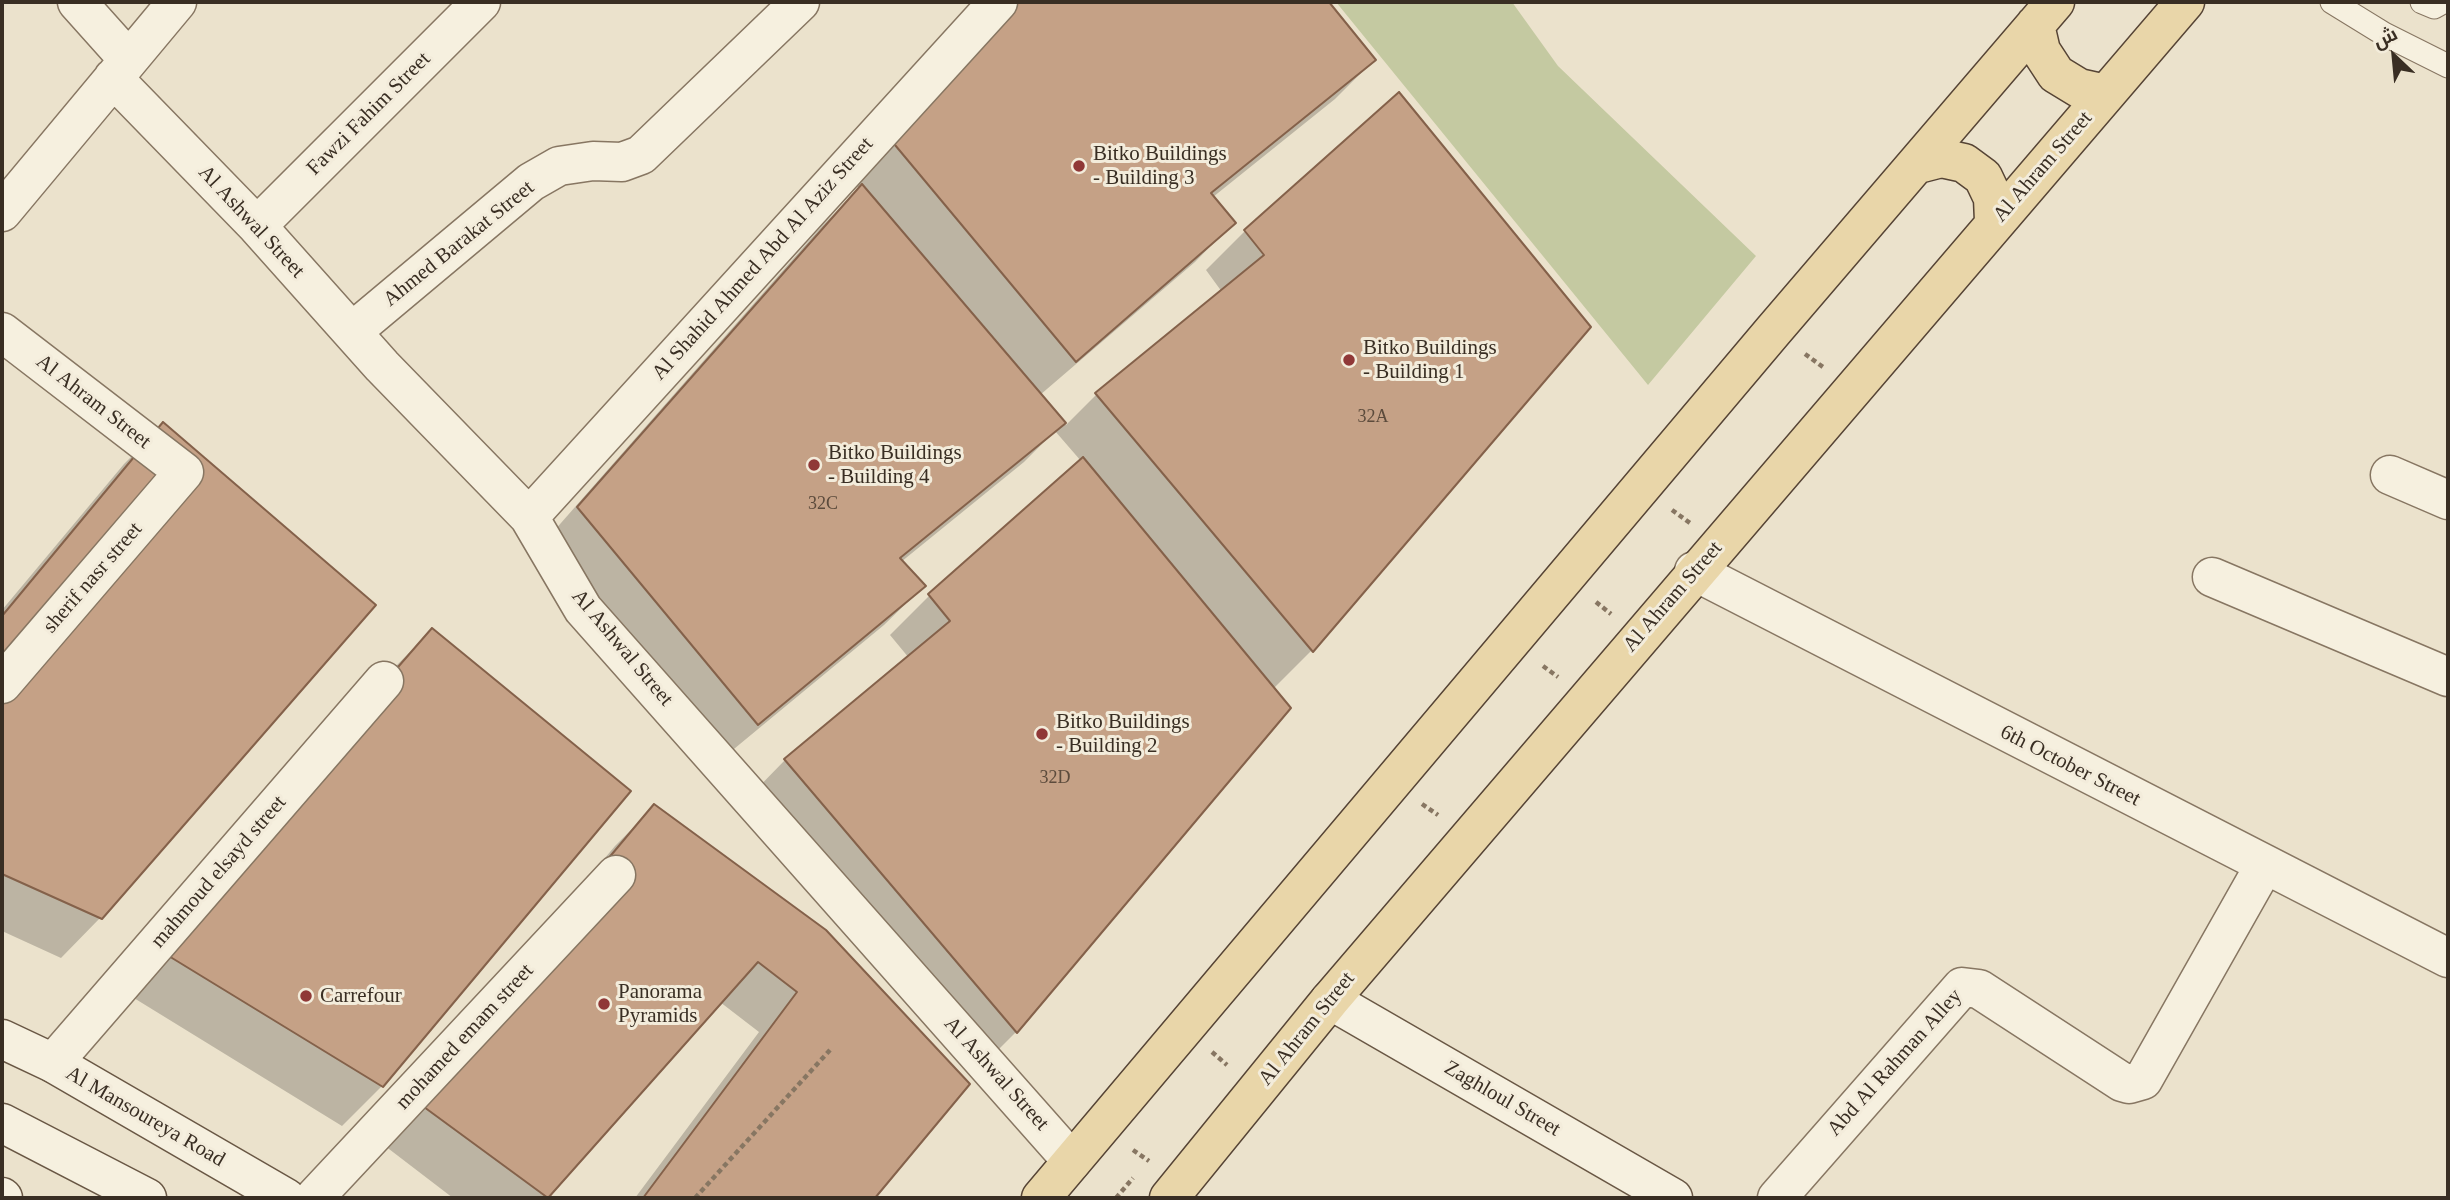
<!DOCTYPE html>
<meta charset="utf-8">
<style>
body{margin:0}
#map{position:relative;width:2450px;height:1200px;overflow:hidden;background:#ebe2cc;font-family:Georgia,Cairo,serif}
canvas{display:block}
.frame{position:absolute;inset:0;border:4px solid #392e23;pointer-events:none}
.north{position:absolute;left:2359px;top:21px;width:70px;height:70px;-webkit-text-stroke:5px #f3ecdb;paint-order:stroke;rotate:334deg;font-size:19px;font-weight:700;line-height:28px;text-align:center;color:#392e23}
.north::after{content:'';display:block;margin:auto;width:24px;height:32px;background:#392e23;clip-path:polygon(50% 0,100% 100%,50% 72%,0 100%)}
</style>
<div id="map">
<canvas width="2450" height="1200"></canvas>
<div class="frame"></div>
<div class="north">ش</div>
</div>
<script>
const g = document.querySelector('canvas').getContext('2d');
g.lineJoin = 'round';
function paint(path, color) { g.fillStyle = color; g.fill(path, 'evenodd'); }
const shape = rows => new Path2D(rows.map(r => 'M' + r).join(''));
function strokePath(path, color, width, dash) { g.strokeStyle = color; g.lineWidth = width; g.lineCap = dash ? 'butt' : 'round'; g.setLineDash(dash || []); g.stroke(path); }
function label(font, color, halo, rows, align = 'center') {
  g.font = font + ' Georgia,serif'; g.lineWidth = 6; g.setLineDash([]); g.textBaseline = 'middle'; g.strokeStyle = halo; g.fillStyle = color; for (const [text, x, y, turn = 0] of rows) {
    g.save(); g.translate(x, y); g.rotate((+turn || 0) * Math.PI / 180); g.textAlign = isNaN(turn) ? turn : align; if (halo) g.strokeText(text, 0, 0); g.fillText(text, 0, 0); g.restore();
  }
}
paint(shape([
 [1336,2,1512,2,1558,66,1756,256,1648,385]
]), '#c4c9a1');
paint(shape([
 [1014,2,1327,2,1374,60,1335,99,1213,197,1234,222,1195,262,1040,395,1066,425,1097,394,1222,292,1206,270,1245,231,1399,94,1312,650,1273,689,1289,708,1016,1032,977,1071,746,800,785,760,909,658,890,635,929,596,1081,461,1055,431,1024,462,901,562,924,586,884,625,717,763,539,548,822,226,859,189,852,179],
 [163,425,100,918,61,958,2,931,2,610,124,464],
 [432,630,382,1086,342,1126,116,987,392,670],
 [654,807,967,1084,872,1198,635,1198,759,1032,720,1002,546,1198,453,1198,372,1136,615,846]
]), '#0003');
const building = shape([
 [1015,2,1329,2,1376,60,1211,193,1236,223,1076,362,890,139,1015,2],
 [1399,92,1591,327,1313,652,1095,393,1264,255,1244,230,1399,92],
 [862,184,1066,423,900,558,926,586,758,725,577,507,862,184],
 [163,422,376,605,102,919,2,874,2,616,163,422],
 [1083,457,1291,708,1017,1033,784,759,950,621,928,594,1083,457],
 [432,628,631,791,383,1087,154,947,432,628],
 [654,804,826,930,970,1084,875,1198,643,1198,797,992,758,962,548,1198,409,1096,654,804]
]);
paint(building, '#c5a186');
strokePath(building, '#84614a', 2);
const lane = shape([
 [2332,2,2384,34,2448,66],
 [2422,2,2434,7,2443,2]
]);
const street = shape([
 [77,2,128,59],
 [113,78,257,226,382,366,529,517,583,609,1072,1161],
 [2,212,177,2],
 [257,226,481,2],
 [353,331,531,182,559,166,593,161,622,162,641,155,800,2],
 [2,332,184,472,2,684],
 [2390,475,2448,500],
 [529,517,998,2],
 [1694,571,2448,958],
 [2212,577,2448,677],
 [53,1063,384,681],
 [314,1198,616,875],
 [1777,1198,1962,987,1979,989,2122,1082,2129,1084,2143,1080,2264,866]
]);
const secondary = shape([
 [1330,1000,1673,1198],
 [2,1039,53,1063,286,1198],
 [2,1123,147,1198],
 [2,1197,3,1198]
]);
const primary = shape([
 [2035,25,2041,51,2056,74,2079,88,2106,94],
 [1918,164,1941,158,1964,163,1983,177,1993,198,1994,221],
 [1041,1198,1773,331,2055,2],
 [1169,1198,1330,1000,2185,2]
]);
strokePath(lane, '#877662', 25);
strokePath(street, '#877662', 41);
strokePath(secondary, '#695744', 41);
strokePath(primary, '#564435', 41);
strokePath(shape([
 [1805,354,1823,367],
 [1672,510,1690,523],
 [1596,602,1611,614],
 [1543,666,1558,677],
 [1422,804,1438,815],
 [1212,1052,1227,1065],
 [1133,1150,1149,1161],
 [695,1198,830,1050],
 [1116,1198,1133,1178]
]), '#877662', 4.5, [5, 3.5]);
strokePath(lane, '#f6f0df', 23);
strokePath(street, '#f6f0df', 38);
strokePath(secondary, '#f6f0df', 38);
strokePath(primary, '#e9d6a9', 38);
for (const [x, y, r, color] of [
 [1079,166,7,"#903837"],
 [1349,360,7,"#903837"],
 [814,465,7,"#903837"],
 [1042,734,7,"#903837"],
 [306,996,7,"#903837"],
 [604,1004,7,"#903837"]
]) { const dot = new Path2D(); dot.arc(x, y, r, 0, 2 * Math.PI); g.fillStyle = color; g.fill(dot); strokePath(dot, '#f3ecdb', 2.5); }
label('18px', '#5c4b3c', null, [
 ["32A",1373,417],
 ["32C",823,504],
 ["32D",1055,778]
]);
label('21px', '#392e23', '#f3ecdb', [
 ["Fawzi Fahim Street",369,114,-45],
 ["Al Ahram Street",2043,167,-49],
 ["Al Ashwal Street",251,222,47],
 ["Ahmed Barakat Street",459,244,-39],
 ["Al Shahid Ahmed Abd Al Aziz Street",763,259,-48],
 ["Al Ahram Street",93,402,38],
 ["sherif nasr street",93,578,-49],
 ["Al Ahram Street",1673,597,-49],
 ["Al Ashwal Street",622,648,50],
 ["6th October Street",2070,766,27],
 ["mahmoud elsayd street",219,872,-49],
 ["Al Ahram Street",1307,1029,-51],
 ["mohamed emam street",465,1037,-47],
 ["Abd Al Rahman Alley",1895,1063,-48],
 ["Al Ashwal Street",996,1074,48],
 ["Zaghloul Street",1502,1099,30],
 ["Al Mansoureya Road",145,1117,30]
]);
label('21px', '#392e23', '#f3ecdb', [
 ["Bitko Buildings",1093,154],
 ["- Building 3",1093,178],
 ["Bitko Buildings",1363,348],
 ["- Building 1",1363,372],
 ["Bitko Buildings",828,453],
 ["- Building 4",828,477],
 ["Bitko Buildings",1056,722],
 ["- Building 2",1056,746],
 ["Panorama",618,992],
 ["Pyramids",618,1016],
 ["Carrefour",320,996]
], 'left');
</script>
